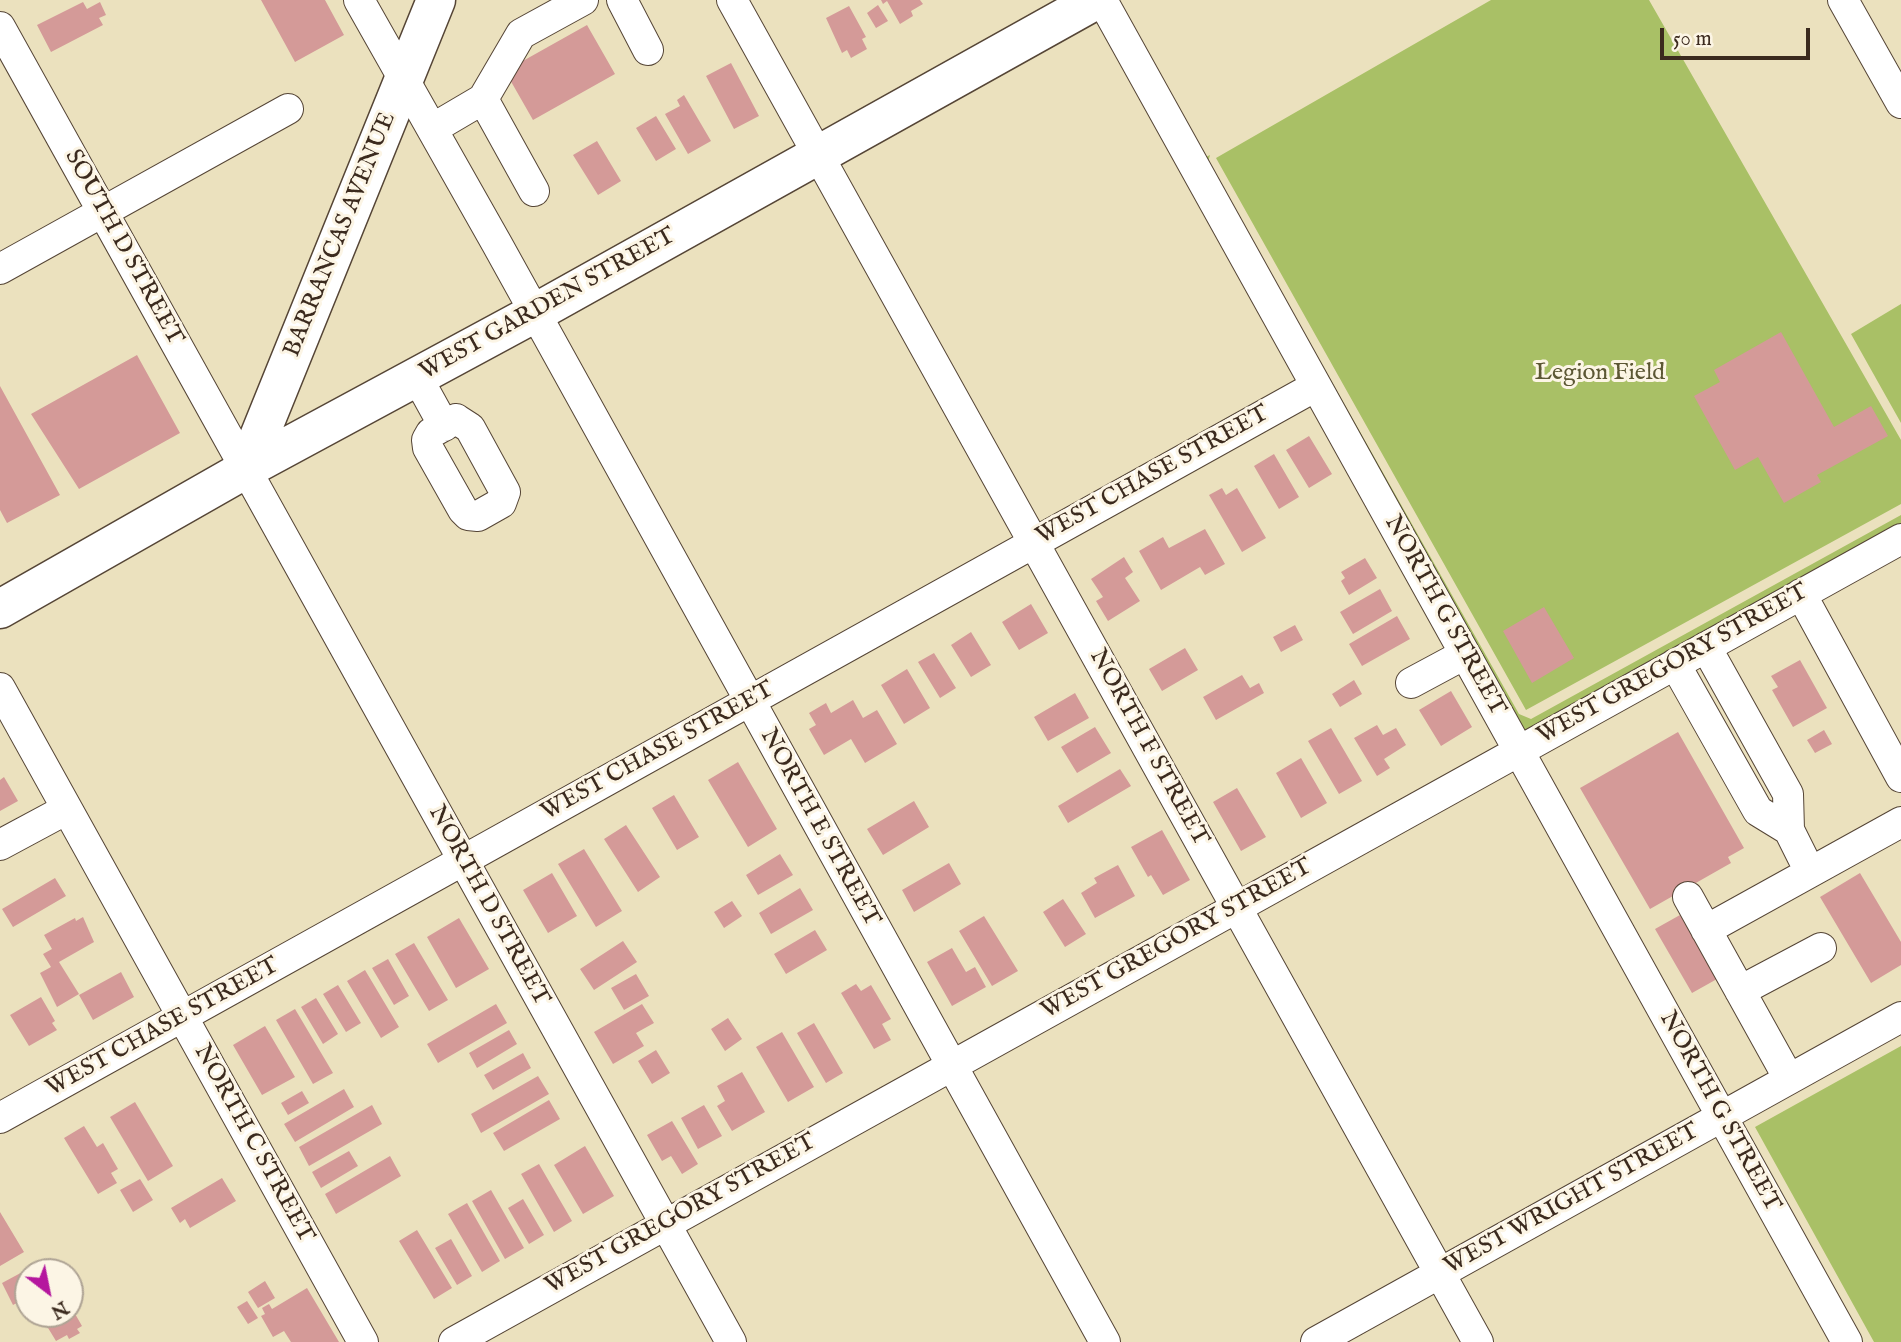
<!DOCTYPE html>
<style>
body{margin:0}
#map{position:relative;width:1901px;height:1342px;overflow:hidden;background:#ebe1be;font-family:"IM FELL English",serif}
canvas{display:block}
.north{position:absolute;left:14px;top:1258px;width:70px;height:70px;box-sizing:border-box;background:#fcf5e5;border:2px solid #afa495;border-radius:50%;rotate:148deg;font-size:19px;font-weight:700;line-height:28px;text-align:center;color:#3b2a1e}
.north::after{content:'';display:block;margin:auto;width:24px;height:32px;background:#b5179e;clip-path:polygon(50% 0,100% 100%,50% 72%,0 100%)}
.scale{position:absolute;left:1660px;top:28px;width:150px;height:32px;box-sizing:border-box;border:4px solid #3b2a1e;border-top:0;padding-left:9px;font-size:21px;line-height:24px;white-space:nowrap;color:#3b2a1e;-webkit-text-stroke:5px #fcf5e5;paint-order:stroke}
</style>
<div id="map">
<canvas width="1901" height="1342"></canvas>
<div class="north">N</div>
<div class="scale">50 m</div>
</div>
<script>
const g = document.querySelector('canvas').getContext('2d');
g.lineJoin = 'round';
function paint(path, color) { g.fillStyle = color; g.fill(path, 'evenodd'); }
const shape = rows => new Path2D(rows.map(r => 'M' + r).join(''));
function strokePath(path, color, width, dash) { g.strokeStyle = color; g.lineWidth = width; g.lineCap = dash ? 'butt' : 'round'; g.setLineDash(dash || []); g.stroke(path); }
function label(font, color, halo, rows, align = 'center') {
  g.font = font + ' "IM FELL English",serif'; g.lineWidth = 6; g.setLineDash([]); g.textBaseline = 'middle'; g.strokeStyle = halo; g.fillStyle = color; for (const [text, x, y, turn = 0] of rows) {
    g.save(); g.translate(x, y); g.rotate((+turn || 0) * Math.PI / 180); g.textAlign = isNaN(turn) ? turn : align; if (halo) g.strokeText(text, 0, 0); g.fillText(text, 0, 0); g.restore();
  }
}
paint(shape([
 [1491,0,1649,0,1901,440,1901,504,1526,710,1216,158],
 [1210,155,1208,162,1519,714,1531,719,1901,515,1901,526,1522,736,1202,159],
 [1901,304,1901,423,1851,334],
 [1901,1046,1901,1342,1874,1342,1755,1127]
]), '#a9c066');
paint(shape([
 [261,0,325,0,344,35,295,62],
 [881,0,920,0,923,4,911,11,913,16,900,24,887,1,883,4],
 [83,2,87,9,100,2,106,15,99,18,103,25,51,52,37,25],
 [878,5,888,21,876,28,867,13],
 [849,6,866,37,862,39,867,49,851,58,847,50,842,53,826,18],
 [587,25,615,74,533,120,505,71],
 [731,63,759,116,734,129,706,76],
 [684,95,711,141,688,154,665,114,680,106,677,100],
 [656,116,676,149,656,161,636,128],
 [597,141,621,181,598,195,573,155],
 [1781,332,1834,427,1871,406,1888,436,1817,475,1821,482,1784,503,1758,457,1735,470,1694,396,1720,382,1714,370],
 [137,355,180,433,79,489,31,414],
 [0,386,60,495,7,523,0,510],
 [1309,436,1332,474,1309,488,1286,450],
 [1274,454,1299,497,1279,509,1254,466],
 [1222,488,1226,495,1237,488,1266,538,1242,552,1209,495],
 [1205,529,1225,564,1205,575,1200,567,1161,590,1139,551,1163,537,1169,548],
 [1124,557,1133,572,1125,578,1140,601,1108,621,1096,601,1103,597,1091,579],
 [1365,558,1377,578,1349,595,1341,581,1345,578,1341,572],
 [1380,589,1392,611,1353,634,1340,612],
 [1031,604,1048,633,1019,650,1002,622],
 [1544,607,1574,658,1532,683,1503,631],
 [1397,616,1410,639,1362,666,1349,644],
 [1295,625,1303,640,1281,652,1273,637],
 [971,632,991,665,971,677,951,645],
 [1185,648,1198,670,1162,691,1149,669],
 [934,653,956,688,940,698,918,662],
 [1800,660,1827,708,1793,727,1772,690,1778,687,1771,676],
 [907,669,930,708,904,724,881,685],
 [1242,675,1250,688,1259,683,1264,693,1216,720,1203,697],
 [1354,680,1362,694,1340,707,1332,694],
 [1451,691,1472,727,1441,746,1419,710],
 [1075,693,1089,718,1048,741,1034,717],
 [853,700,863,718,877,710,897,744,865,763,851,739,824,755,809,729,816,725,809,713,826,703,831,713],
 [1377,725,1383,735,1396,728,1406,745,1384,759,1390,768,1377,776,1354,738],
 [1095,727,1111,753,1077,773,1061,747],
 [1331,728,1362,781,1339,794,1308,741],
 [1824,730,1832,744,1815,753,1807,740],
 [1678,732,1744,848,1728,857,1731,863,1650,909,1580,788],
 [1301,758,1327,803,1301,818,1276,773],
 [738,762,777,829,748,847,708,780],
 [1120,769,1131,786,1068,823,1058,806],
 [4,777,18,801,0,811,0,780],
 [1237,788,1266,837,1241,851,1213,802],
 [674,795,699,837,677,850,652,808],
 [914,801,929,827,883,855,867,829],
 [626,825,660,877,638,892,604,839],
 [1162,830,1190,880,1163,895,1151,875,1148,877,1131,847],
 [584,849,622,911,596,927,558,864],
 [780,854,793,875,758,895,746,875],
 [949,863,961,884,914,912,902,890],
 [1118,865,1135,896,1095,918,1081,893,1097,883,1094,878],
 [552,873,577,916,548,933,523,890],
 [1860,873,1901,942,1901,965,1871,983,1820,897],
 [55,878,66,896,13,927,2,909],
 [800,888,813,910,771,934,759,913],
 [1063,899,1086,934,1065,947,1043,912],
 [732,901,742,916,724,928,714,912],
 [1680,915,1717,979,1692,993,1655,929],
 [984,916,1018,971,992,986,959,931],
 [83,917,94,942,59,962,79,994,57,1007,40,973,51,967,43,954,52,949,44,935,75,918,76,921],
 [459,918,489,969,456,988,427,937],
 [815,930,827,950,786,974,774,954],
 [623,941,637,962,594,990,580,969],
 [414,943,448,1000,429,1011,395,954],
 [952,948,966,972,975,967,986,987,952,1006,927,962],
 [388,959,409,996,394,1005,372,968],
 [365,970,399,1027,381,1038,347,981],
 [121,972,134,997,93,1020,79,995],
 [636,974,649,996,624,1010,611,988],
 [856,984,861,991,871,985,891,1019,882,1024,891,1040,874,1049,841,993],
 [338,985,361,1023,346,1032,323,994],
 [41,997,55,1021,52,1023,57,1030,29,1046,10,1015],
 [316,998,338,1034,323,1044,301,1007],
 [496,1004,507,1023,438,1063,427,1044],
 [642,1004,654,1023,636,1033,644,1046,613,1064,594,1032],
 [295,1009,333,1073,313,1084,276,1020],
 [728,1018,742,1039,725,1051,711,1029],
 [814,1023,843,1073,826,1083,797,1033],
 [265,1026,295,1077,262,1095,233,1045],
 [509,1030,517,1044,477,1068,469,1053],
 [782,1032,814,1087,788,1102,756,1047],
 [656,1050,670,1073,652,1084,638,1061],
 [523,1053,531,1068,493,1090,484,1075],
 [742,1072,765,1112,732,1131,717,1106,725,1101,717,1086],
 [538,1076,549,1094,481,1133,471,1114],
 [344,1089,354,1107,295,1142,284,1124],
 [302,1091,309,1103,288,1115,281,1103],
 [549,1100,560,1119,504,1151,493,1133],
 [135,1102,173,1166,148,1181,110,1117],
 [372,1105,382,1124,309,1166,299,1147],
 [704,1105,722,1136,698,1149,681,1118],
 [672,1121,698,1164,682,1174,671,1156,662,1161,647,1135],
 [84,1126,97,1147,103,1143,118,1169,111,1173,117,1183,98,1194,64,1138],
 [585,1146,614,1196,583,1214,554,1165],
 [349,1151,358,1166,321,1188,312,1172],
 [390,1156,401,1176,336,1214,325,1194],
 [539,1164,572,1221,554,1232,521,1174],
 [222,1178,236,1201,190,1228,185,1219,180,1223,171,1208],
 [140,1179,153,1200,133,1212,120,1190],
 [491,1190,524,1248,505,1259,472,1201],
 [523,1199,544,1235,529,1244,508,1208],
 [467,1203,500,1261,482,1272,448,1214],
 [0,1212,24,1252,0,1266],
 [417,1230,452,1288,434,1299,399,1241],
 [451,1239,472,1276,457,1285,435,1248],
 [41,1262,46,1272,28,1272,28,1297,13,1305,2,1283],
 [265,1281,275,1298,258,1308,248,1292],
 [307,1288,339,1342,291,1342,284,1331,273,1337,261,1316,265,1314,262,1308,269,1304,272,1309],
 [247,1301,258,1318,248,1324,237,1307],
 [70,1305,82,1326,77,1329,80,1333,69,1339,67,1335,56,1341,42,1318,49,1314,70,1314]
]), '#d49a98');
const minor = shape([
 [359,0,497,244,1105,1342],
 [622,0,648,50],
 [732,0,1478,1342],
 [1102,0,1847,1342],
 [1843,0,1901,103],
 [0,27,731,1342],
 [483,99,534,191],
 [432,129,483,99,521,34,583,0],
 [0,269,288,109],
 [417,377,444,426],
 [456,419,470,428,505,492,501,503,478,516,468,515,463,510,428,448,427,440,431,433,456,419],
 [1801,594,1901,777],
 [1706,647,1788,794,1789,830,1810,872],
 [1675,664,1758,811,1789,830],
 [1411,683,1465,654],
 [0,688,363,1342],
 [0,845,67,809],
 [1688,897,1789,1079],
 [1706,930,1901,822],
 [1740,991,1821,948],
 [0,1118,1316,386],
 [454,1342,1901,539],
 [1316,1342,1901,1017]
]);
const major = shape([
 [246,469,436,0],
 [0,609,246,469,535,313,1096,0]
]);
strokePath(minor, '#554536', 32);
strokePath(major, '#554536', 41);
strokePath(minor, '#fff', 30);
strokePath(major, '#fff', 38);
label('24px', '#3b2a1e', '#fcf5e5', [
 ["BARRANCAS AVENUE",341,235,-68],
 ["SOUTH D STREET",123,248,61],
 ["WEST GARDEN STREET",548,305,-29],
 ["WEST CHASE STREET",1153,476,-29],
 ["NORTH G STREET",1444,616,61],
 ["WEST GREGORY STREET",1673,665,-29],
 ["NORTH F STREET",1148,748,61],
 ["WEST CHASE STREET",658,752,-29],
 ["NORTH E STREET",819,828,61],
 ["NORTH D STREET",488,906,61],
 ["WEST GREGORY STREET",1177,940,-29],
 ["WEST CHASE STREET",163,1028,-29],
 ["NORTH G STREET",1719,1112,61],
 ["NORTH C STREET",253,1144,61],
 ["WEST WRIGHT STREET",1572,1200,-29],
 ["WEST GREGORY STREET",681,1215,-29]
]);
label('24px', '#5c5734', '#fcf5e5', [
 ["Legion Field",1600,374]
]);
</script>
